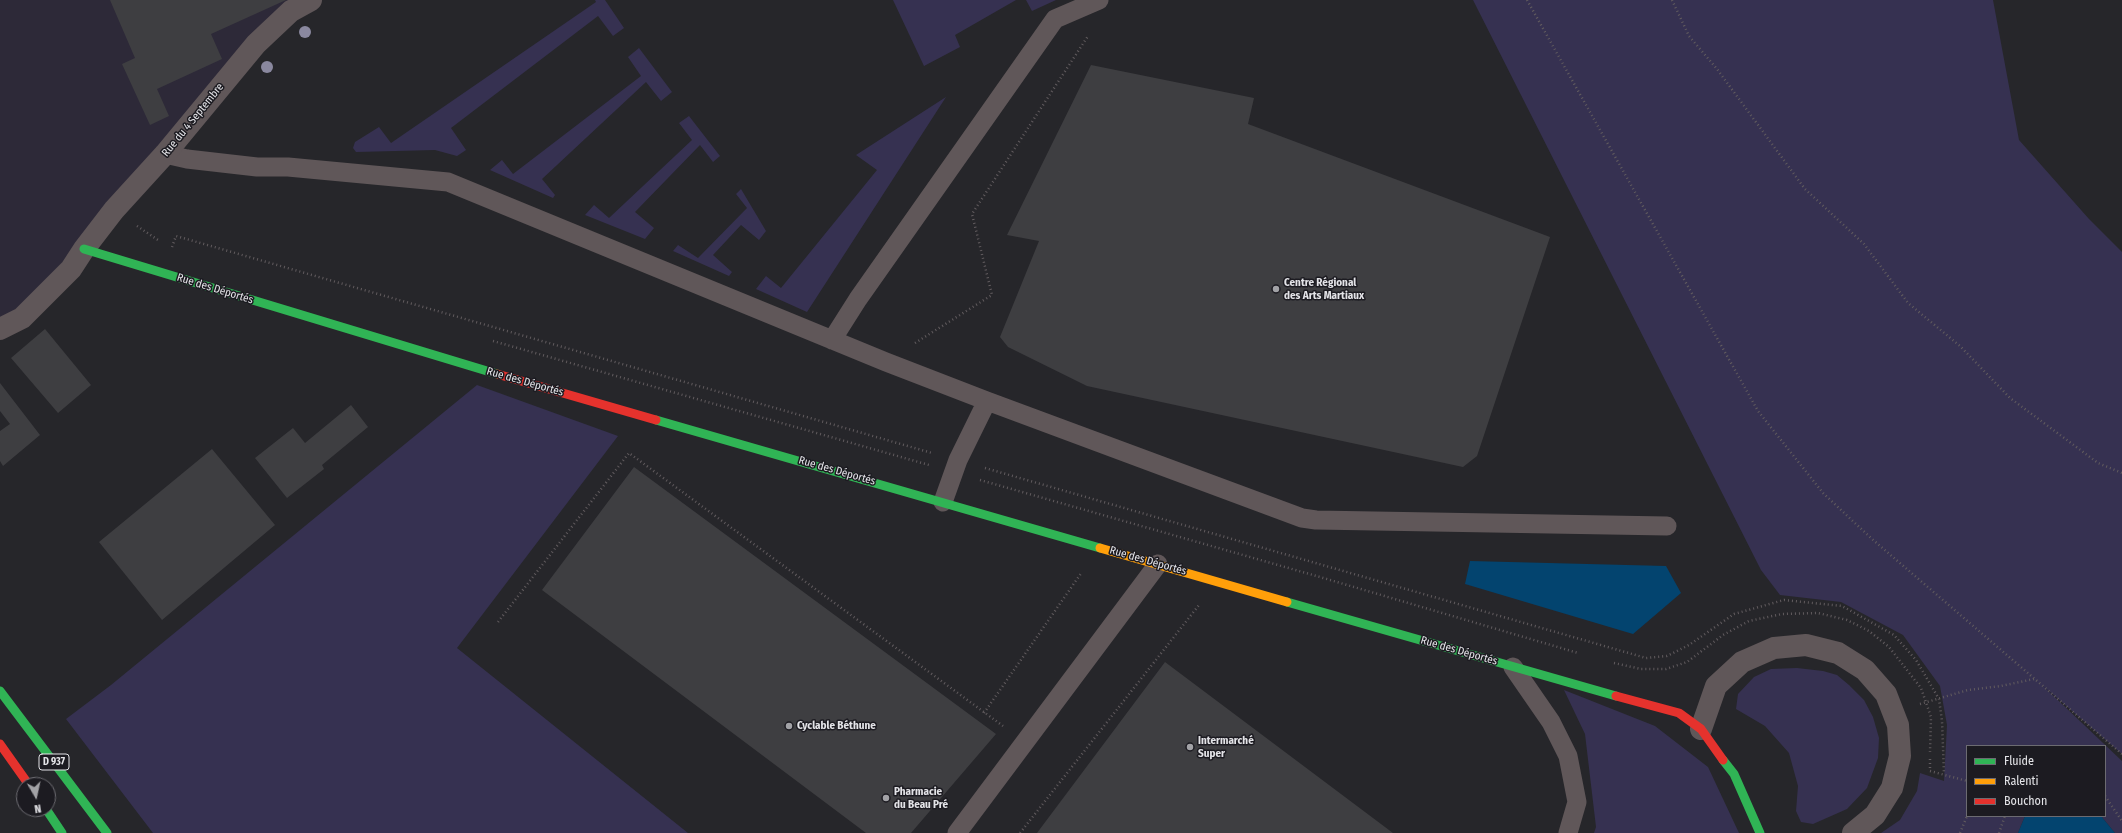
<!DOCTYPE html>
<meta charset="utf-8">
<style>
body{margin:0}
#map{position:relative;width:2122px;height:833px;overflow:hidden;background:#26262a;font-family:"Fira Sans Condensed",sans-serif}
canvas{display:block}
.legend{position:absolute;left:1966px;top:745px;width:140px;height:72px;box-sizing:border-box;background:#1c1b21;border:1px solid #6c6b71;margin:0;padding:5px 7px;list-style:none;font-size:12px;color:#e4e4e8}
.legend li{display:flex;align-items:center;gap:8px;height:20px}
.legend b{width:20px;border:1px solid #6c6b71}
.north{position:absolute;left:16px;top:777px;width:40px;height:40px;box-sizing:border-box;background:#1c1b21;border:1px solid #6c6b71;border-radius:50%;rotate:171deg;font-size:11px;font-weight:700;line-height:16px;text-align:center;color:#e4e4e8}
.north::after{content:'';display:block;margin:auto;width:14px;height:18px;background:#a2a2a6;clip-path:polygon(50% 0,100% 100%,50% 72%,0 100%)}
</style>
<div id="map">
<canvas width="2122" height="833"></canvas>
<ul class="legend">
<li><b style="height:5px;background:#30b455"></b>Fluide</li>
<li><b style="height:5px;background:#ff9f0a"></b>Ralenti</li>
<li><b style="height:5px;background:#e5322d"></b>Bouchon</li>
</ul>
<div class="north">N</div>
</div>
<script>
const g = document.querySelector('canvas').getContext('2d');
g.lineJoin = 'round';
function paint(path, color) { g.fillStyle = color; g.fill(path, 'evenodd'); }
const shape = rows => new Path2D(rows.map(r => 'M' + r).join(''));
function strokePath(path, color, width, dash) { g.strokeStyle = color; g.lineWidth = width; g.lineCap = dash ? 'butt' : 'round'; g.setLineDash(dash || []); g.stroke(path); }
function label(font, color, halo, rows, align = 'center') {
  g.font = font + ' "Fira Sans Condensed",sans-serif'; g.lineWidth = 3; g.setLineDash([]); g.textBaseline = 'middle'; g.strokeStyle = halo; g.fillStyle = color; for (const [text, x, y, turn = 0] of rows) {
    g.save(); g.translate(x, y); g.rotate((+turn || 0) * Math.PI / 180); g.textAlign = isNaN(turn) ? turn : align; if (halo) g.strokeText(text, 0, 0); g.fillText(text, 0, 0); g.restore();
  }
}
paint(shape([
 [0,0,311,0,0,329]
]), '#2d2938');
paint(shape([
 [595,0,605,0,624,28,613,36,598,16,451,128,466,150,457,156,435,150,356,152,353,148,355,142,379,127,391,143,596,2],
 [893,0,1016,0,955,35,960,47,924,66],
 [1026,0,1056,0,1032,11],
 [1473,0,1993,0,2019,140,2089,219,2122,252,2122,754,2042,685,2122,761,2122,833,2115,833,2101,816,2105,816,2105,746,1967,746,1967,816,2025,816,2018,833,1881,833,1900,820,1917,791,1920,773,1944,781,1947,725,1940,686,1903,635,1841,602,1780,595,1761,570],
 [639,48,672,92,661,101,646,82,542,179,555,195,553,198,490,170,502,160,513,174,641,76,628,57],
 [946,97,807,312,756,289,766,276,781,288,877,170,856,155],
 [689,116,720,156,713,162,700,145,635,212,654,228,645,239,585,215,594,205,609,218,692,140,679,123],
 [741,189,766,231,759,240,741,225,713,255,732,272,729,276,673,251,678,245,698,258,747,208,736,194],
 [477,385,618,436,457,648,688,833,153,833,66,719,111,685],
 [1797,668,1823,671,1837,675,1849,685,1864,700,1873,717,1879,738,1878,758,1867,788,1847,809,1813,824,1801,822,1796,811,1798,786,1789,753,1765,726,1736,709,1738,694,1754,677,1771,669],
 [1564,690,1655,726,1708,767,1739,833,1594,833,1596,827,1585,734]
]), '#363151');
paint(shape([
 [1470,561,1666,566,1681,593,1633,634,1465,584],
 [2025,816,2101,816,2115,833,2018,833]
]), '#03446f');
paint(shape([
 [110,0,286,0,211,34,222,59,157,89,169,116,150,125,122,64,135,58],
 [1091,65,1254,98,1248,124,1550,237,1477,456,1463,467,1087,386,1008,347,1000,337,1039,241,1007,235],
 [45,329,91,385,58,413,11,358],
 [0,383,40,435,3,466,0,461,0,431,10,424,0,411],
 [351,405,368,427,322,465,324,469,287,498,255,458,293,428,305,443],
 [212,449,275,525,162,620,99,542],
 [634,467,996,734,911,833,866,833,542,590],
 [1165,662,1393,833,1037,833]
]), '#3e3e41');
strokePath(shape([
 [1527,0,1758,411,1823,493,1872,539,2122,754],
 [1672,0,1689,36,1717,69,1805,189,1864,244,1908,303,1960,346,2010,398,2098,463,2122,473],
 [137,226,158,240],
 [172,247,176,236,932,453],
 [493,341,929,465],
 [915,343,992,295,972,214,1088,36],
 [985,468,1646,658,1667,656,1689,645,1734,614,1784,600,1842,606,1894,635,1916,660,1939,699,1942,721,1944,774],
 [980,480,1320,577,1578,653],
 [498,622,629,453,1003,726],
 [1614,663,1641,669,1666,669,1687,662,1723,635,1749,621,1782,614,1818,613,1847,620,1869,631,1889,647,1921,688,1931,717,1930,752],
 [1920,704,1968,690,2001,686,2034,679],
 [984,713,1082,572],
 [1930,759,1930,771,1967,781],
 [2105,796,2122,821],
 [1020,833,1199,605],
 [1960,833,1967,816],
 [1999,833,2005,816]
]), '#625c5f', 2.5, [1, 3]);
strokePath(shape([
 [165,154,187,159,257,167,288,167,448,182,886,362,987,401,1302,518,1316,520,1667,526],
 [832,340,858,299,1055,19,1099,0],
 [943,502,958,460,987,401],
 [1513,667,1551,722,1568,756,1577,802,1568,833],
 [957,833,1158,564]
]), '#605759', 19);
strokePath(shape([
 [0,329,22,318,71,269,84,249,114,210,165,154,256,44,291,11,311,0],
 [1701,729,1716,686,1742,662,1774,648,1806,645,1838,653,1865,670,1886,694,1898,725,1900,756,1892,788,1875,815,1853,833]
]), '#605759', 22);
strokePath(shape([
 [84,249,497,374],
 [656,420,1100,548],
 [1287,602,1616,696],
 [0,691,107,833],
 [1723,760,1734,774,1760,833],
 [46,809,62,833]
]), '#30b455', 9);
strokePath(shape([
 [1100,548,1287,602]
]), '#ff9f0a', 9);
strokePath(shape([
 [497,374,656,420],
 [1616,696,1679,713,1701,729,1723,760],
 [0,744,29,785]
]), '#e5322d', 9);
g.fillStyle = '#8a889f';
for (const [x, y] of [
 [305,32],
 [267,67]
]) { g.beginPath(); g.arc(x, y, 6, 0, 2 * Math.PI); g.fill(); }
for (const [x, y, r, color] of [
 [1276,289,4,"#a2a2a6"],
 [789,726,4,"#a2a2a6"],
 [1190,747,4,"#a2a2a6"],
 [886,798,4,"#a2a2a6"]
]) { const dot = new Path2D(); dot.arc(x, y, r, 0, 2 * Math.PI); g.fillStyle = color; g.fill(dot); strokePath(dot, '#1c1b21', 1.5); }
for (const [x, y, w] of [
 [54,762,30]
]) { const box = new Path2D(); box.roundRect(x - w / 2, y - 8, w, 16, 3); g.fillStyle = '#1c1b21'; g.fill(box); strokePath(box, '#e4e4e8', 1); }
label('bold 10px', '#e4e4e8', null, [
 ["D 937",54,762]
]);
label('11px', '#e4e4e8', '#1c1b21', [
 ["Rue du 4 Septembre",193,120,-51],
 ["Rue des Déportés",215,289,17],
 ["Rue des Déportés",525,382,16],
 ["Rue des Déportés",837,471,16],
 ["Rue des Déportés",1148,561,16],
 ["Rue des Déportés",1459,651,16]
]);
label('bold 11px', '#e4e4e8', '#1c1b21', [
 ["Centre Régional",1284,283],
 ["des Arts Martiaux",1284,296],
 ["Cyclable Béthune",797,726],
 ["Intermarché",1198,741],
 ["Super",1198,754],
 ["Pharmacie",894,792],
 ["du Beau Pré",894,805]
], 'left');
</script>
